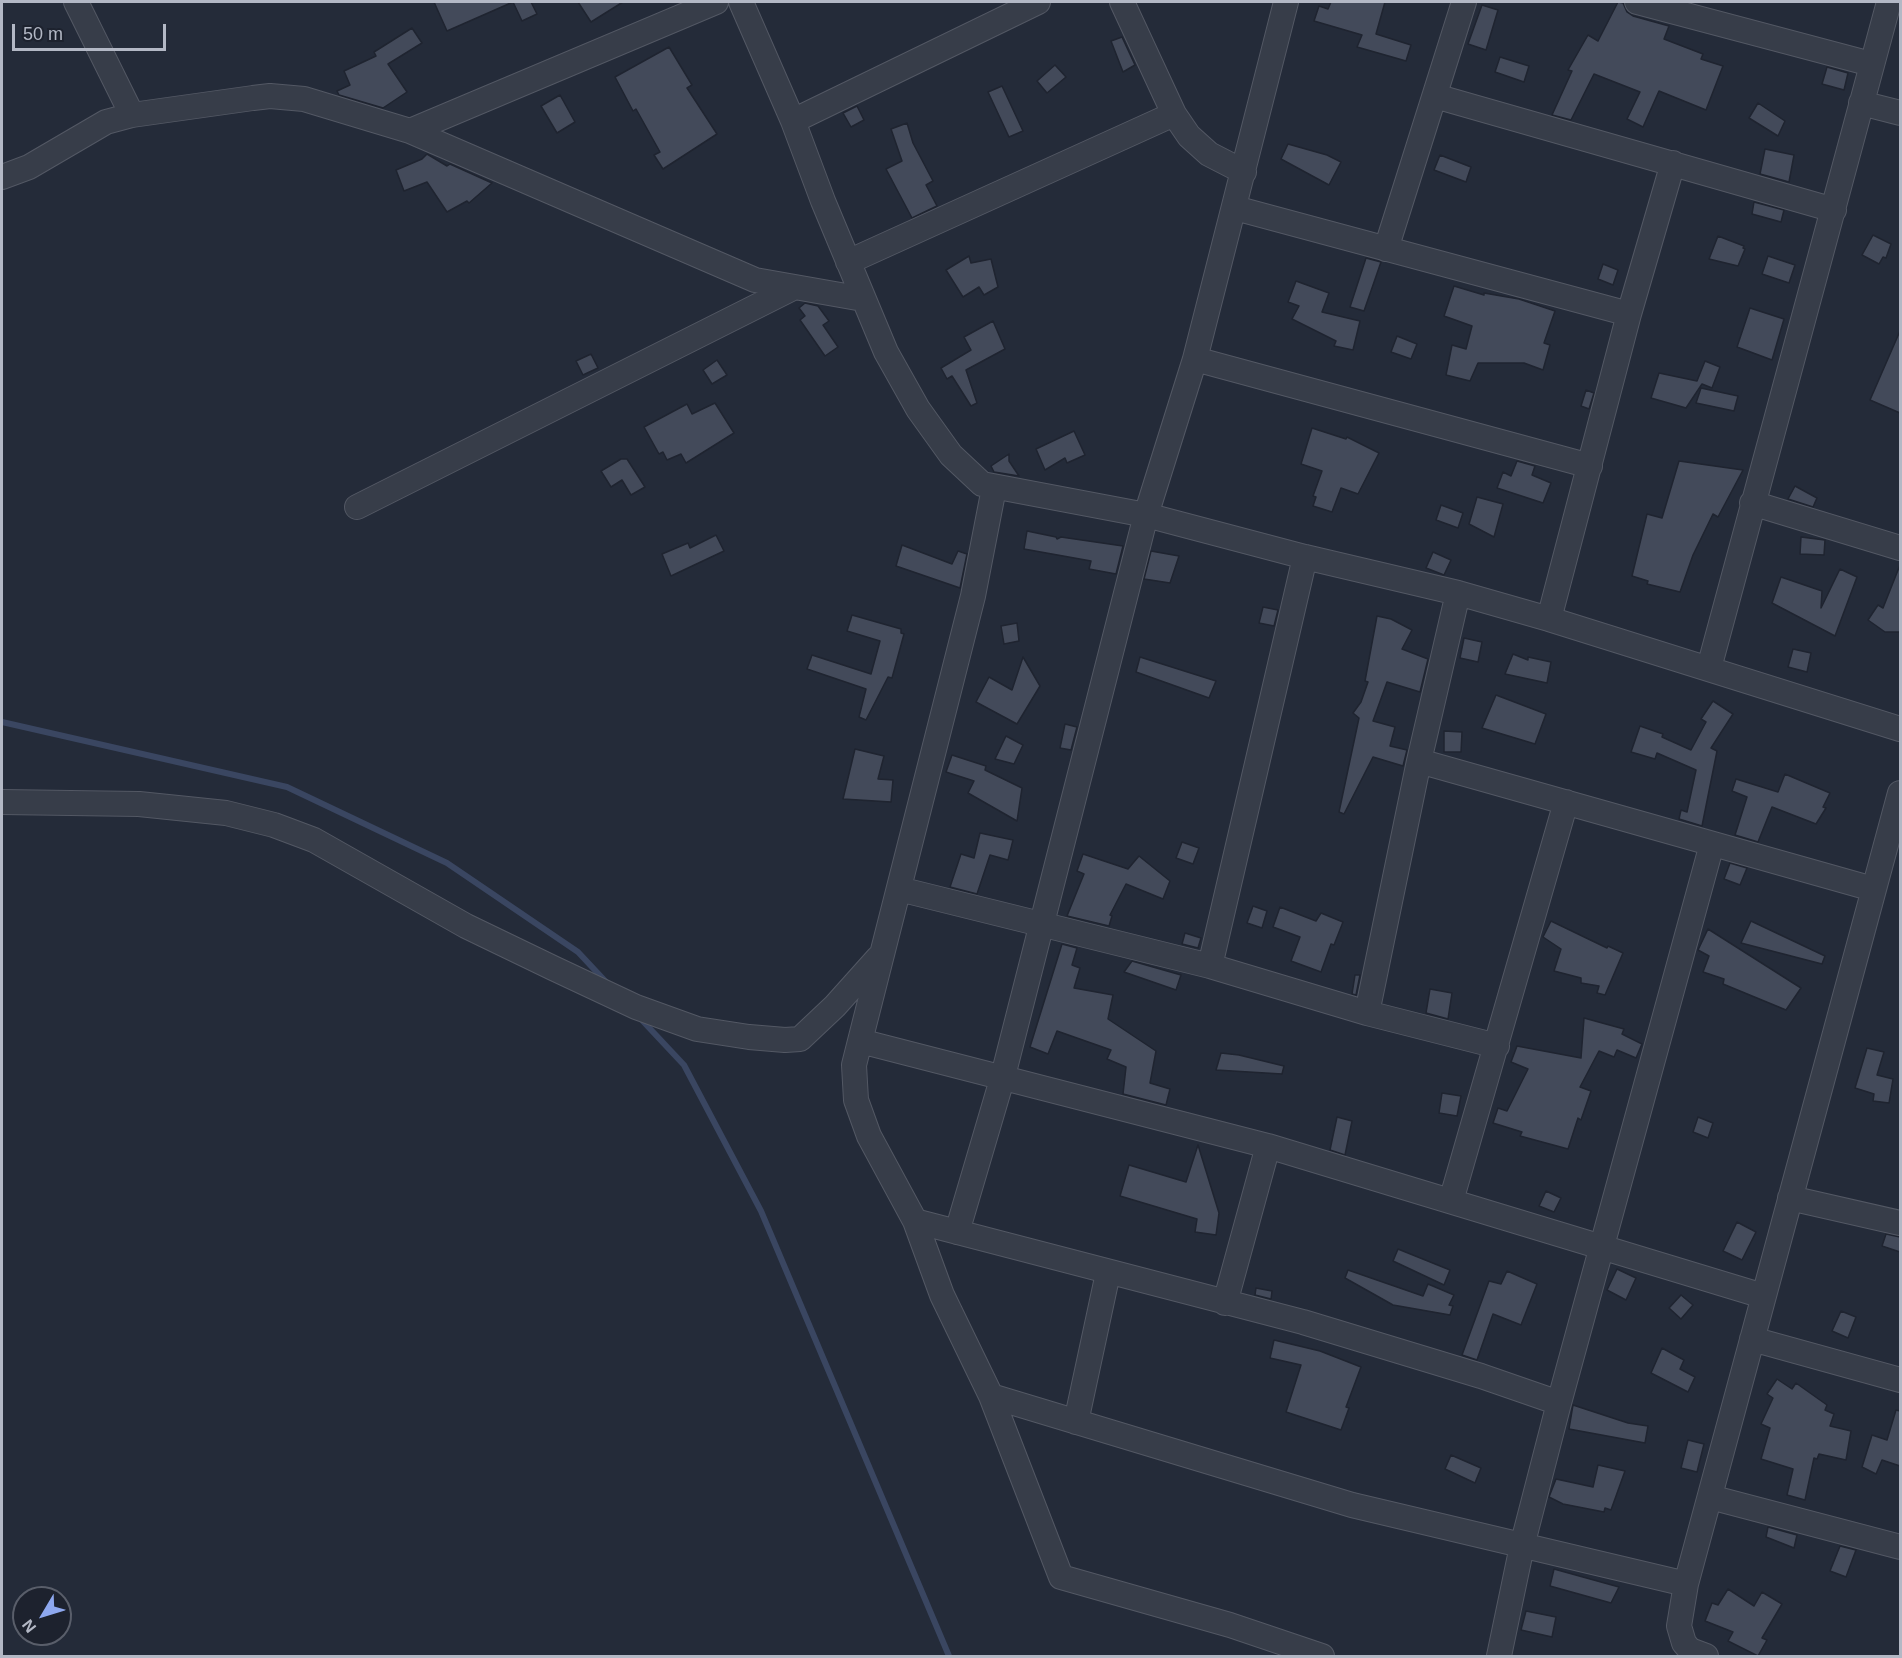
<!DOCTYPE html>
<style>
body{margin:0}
#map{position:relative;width:1902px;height:1658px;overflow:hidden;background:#242b39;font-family:Helvetica,sans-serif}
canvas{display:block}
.frame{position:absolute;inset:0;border:3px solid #b3b8c5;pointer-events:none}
.north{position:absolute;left:12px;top:1586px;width:60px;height:60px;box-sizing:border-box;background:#1d222e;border:2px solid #595e6a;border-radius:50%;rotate:232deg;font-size:16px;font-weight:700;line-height:24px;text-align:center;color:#b3b8c5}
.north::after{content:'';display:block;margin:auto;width:21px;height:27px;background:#8ea8ef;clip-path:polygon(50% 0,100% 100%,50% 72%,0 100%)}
.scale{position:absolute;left:12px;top:24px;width:154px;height:27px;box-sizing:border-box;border:3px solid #b3b8c5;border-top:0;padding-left:8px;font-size:18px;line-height:21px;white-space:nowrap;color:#b3b8c5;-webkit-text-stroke:4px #1d222e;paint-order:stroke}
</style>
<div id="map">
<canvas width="1902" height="1658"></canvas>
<div class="frame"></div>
<div class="north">N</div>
<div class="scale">50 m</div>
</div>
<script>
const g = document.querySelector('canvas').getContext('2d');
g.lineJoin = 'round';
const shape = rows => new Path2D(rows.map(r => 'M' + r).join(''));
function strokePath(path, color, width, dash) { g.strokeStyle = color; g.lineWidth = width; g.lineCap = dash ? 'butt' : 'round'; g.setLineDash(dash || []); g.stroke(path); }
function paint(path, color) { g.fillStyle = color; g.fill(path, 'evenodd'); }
strokePath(shape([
 [2,722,287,787,447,863,578,952,607,983],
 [639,1017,684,1065,761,1211,949,1656]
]), '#3a4661', 6);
const building = shape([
 [434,2,531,2,537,14,522,21,513,2,447,31,434,2],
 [578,2,623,2,591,22,578,2],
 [1331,2,1385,2,1376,34,1411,45,1406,61,1357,47,1362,35,1314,21,1319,6,1328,9,1331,2],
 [1618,2,1623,3,1627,12,1633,16,1669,26,1664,39,1703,54,1701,59,1723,66,1706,110,1659,91,1643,127,1627,119,1640,92,1594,74,1571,120,1552,115,1572,71,1568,70,1588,35,1598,41,1618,2],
 [1482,5,1498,10,1486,50,1468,44,1482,5],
 [412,28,422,43,388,64,407,92,383,108,339,95,337,91,350,85,344,71,376,56,374,52,412,28],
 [1122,37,1135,65,1123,72,1111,41,1122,37],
 [669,47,692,85,687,88,717,134,663,169,654,155,660,152,636,109,633,111,615,77,669,47],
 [1500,57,1529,66,1524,82,1495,72,1500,57],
 [1055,65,1066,77,1047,93,1037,81,1055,65],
 [1827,67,1848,73,1844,90,1822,84,1827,67],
 [1002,86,1023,131,1009,137,988,92,1002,86],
 [560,95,575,122,557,133,541,106,560,95],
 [1758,103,1785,121,1778,136,1749,118,1758,103],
 [857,106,864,120,851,127,843,113,857,106],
 [907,123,913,143,933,181,926,185,937,206,912,218,886,169,902,161,891,129,907,123],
 [1288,144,1327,155,1341,162,1329,185,1281,159,1288,144],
 [1765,149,1794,155,1789,182,1760,174,1765,149],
 [427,154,447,166,450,164,492,183,469,203,467,201,447,212,427,182,404,191,396,170,422,159,427,154],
 [1440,155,1471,167,1466,182,1434,170,1440,155],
 [1754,202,1784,210,1781,222,1752,214,1754,202],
 [1873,235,1891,244,1886,258,1883,257,1879,264,1862,255,1873,235],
 [1718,236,1744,246,1743,248,1745,249,1738,266,1709,259,1718,236],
 [969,256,971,263,991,259,998,287,984,295,979,287,963,297,946,270,969,256],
 [1768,256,1795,265,1789,283,1762,274,1768,256],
 [1366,258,1381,262,1364,311,1350,307,1366,258],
 [1603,264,1618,270,1613,285,1598,279,1603,264],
 [1296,281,1329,293,1322,312,1360,321,1353,350,1334,346,1336,341,1292,319,1299,306,1288,302,1296,281],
 [1454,286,1484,295,1484,293,1519,299,1555,311,1544,343,1550,345,1543,370,1524,363,1478,363,1470,381,1446,375,1452,345,1466,349,1472,326,1444,316,1454,286],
 [805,303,818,306,829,321,823,325,838,347,825,356,800,320,805,316,799,308,805,303],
 [1750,308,1784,319,1772,360,1737,347,1750,308],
 [993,321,1005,349,966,370,977,403,971,406,952,376,947,379,941,368,971,350,964,337,993,321],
 [1900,331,1900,413,1870,400,1900,331],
 [1397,336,1417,344,1411,359,1391,352,1397,336],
 [591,354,598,368,583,375,576,361,591,354],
 [717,360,727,375,712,384,703,370,717,360],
 [1705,361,1720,367,1712,388,1702,384,1686,408,1651,398,1659,373,1697,381,1705,361],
 [1701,388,1738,396,1734,411,1696,403,1701,388],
 [1586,390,1594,393,1589,409,1581,406,1586,390],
 [715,403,734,433,686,463,681,454,667,460,663,452,659,454,644,427,687,404,692,414,715,403],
 [1312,428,1346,439,1347,437,1379,453,1358,494,1341,488,1332,512,1313,506,1316,497,1313,496,1322,471,1301,464,1312,428],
 [1074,431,1085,455,1067,463,1065,458,1045,470,1036,449,1074,431],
 [1009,454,1009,461,1019,476,994,472,991,466,1009,454],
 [621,459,627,459,645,487,631,495,622,480,611,487,601,471,621,459],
 [1517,461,1535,466,1532,475,1551,483,1543,503,1497,488,1503,472,1511,476,1517,461],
 [1679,461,1743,470,1718,517,1713,514,1693,555,1680,592,1647,584,1648,581,1632,576,1647,514,1662,518,1679,461],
 [1795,486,1817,498,1813,507,1788,499,1795,486],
 [1477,497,1503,504,1494,537,1469,524,1477,497],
 [1441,505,1463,513,1458,528,1436,520,1441,505],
 [1027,531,1056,537,1057,539,1061,537,1123,546,1116,574,1089,569,1091,561,1024,549,1027,531],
 [716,535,724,551,671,576,662,554,688,543,690,548,716,535],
 [1801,537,1825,540,1824,555,1800,554,1801,537],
 [902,545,952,564,958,551,967,554,960,588,896,566,902,545],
 [1151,551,1179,556,1170,583,1144,579,1151,551],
 [1433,552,1451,560,1444,575,1426,568,1433,552],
 [1900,565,1900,632,1885,632,1868,620,1878,605,1883,608,1900,565],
 [1840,569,1857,577,1835,636,1772,603,1781,577,1822,591,1821,608,1840,569],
 [1263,607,1278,610,1274,626,1259,623,1263,607],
 [852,615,901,629,901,633,904,634,892,678,888,677,866,720,859,717,866,689,807,669,812,655,871,674,880,641,847,631,852,615],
 [1377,616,1391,619,1412,630,1402,649,1428,659,1420,692,1387,682,1373,721,1395,727,1390,746,1407,750,1403,766,1373,757,1344,814,1339,812,1359,718,1353,713,1361,702,1368,682,1365,681,1377,616],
 [1017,623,1019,641,1004,644,1001,626,1017,623],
 [1464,638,1482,642,1478,662,1460,658,1464,638],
 [1793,649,1811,653,1807,672,1788,667,1793,649],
 [1513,654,1528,660,1528,657,1551,662,1547,683,1505,674,1513,654],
 [1023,657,1040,686,1017,724,976,702,989,677,1012,690,1023,657],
 [1140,657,1216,681,1209,698,1136,672,1140,657],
 [1496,695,1546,714,1535,744,1482,728,1496,695],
 [1713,701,1733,714,1711,748,1717,751,1702,826,1679,819,1681,810,1687,812,1696,770,1657,753,1655,759,1631,752,1640,726,1663,734,1662,737,1691,750,1706,722,1701,719,1713,701],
 [1065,724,1077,727,1071,750,1060,748,1065,724],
 [1444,731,1462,732,1461,752,1444,752,1444,731],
 [1006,736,1023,745,1014,764,995,759,1006,736],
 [855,749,884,756,878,779,893,780,891,802,843,799,855,749],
 [952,755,986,766,985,770,1022,788,1017,821,968,793,974,781,946,772,952,755],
 [1785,774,1830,793,1823,807,1826,808,1816,824,1772,807,1758,842,1735,835,1747,797,1732,791,1736,779,1778,792,1785,774],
 [980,833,1013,840,1008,860,990,855,977,894,950,887,961,854,974,858,980,833],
 [1182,842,1199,848,1193,864,1176,858,1182,842],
 [1083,854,1128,869,1139,856,1170,881,1163,899,1126,884,1110,915,1112,916,1109,926,1067,916,1084,874,1077,871,1083,854],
 [1730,863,1747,868,1740,885,1724,879,1730,863],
 [1253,906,1267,911,1262,928,1247,923,1253,906],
 [1280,907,1316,921,1321,913,1343,922,1334,945,1331,944,1321,972,1291,961,1300,937,1273,927,1280,907],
 [1551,921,1607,948,1608,946,1623,953,1605,995,1597,993,1599,986,1581,983,1581,978,1554,971,1561,949,1543,937,1551,921],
 [1751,921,1825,956,1822,964,1741,943,1751,921],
 [1708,929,1801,988,1786,1010,1723,984,1724,979,1703,972,1709,956,1698,950,1708,929],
 [1185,933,1201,938,1198,948,1182,944,1185,933],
 [1062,944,1077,948,1072,965,1080,968,1074,988,1113,995,1108,1019,1156,1051,1150,1083,1170,1089,1166,1105,1123,1094,1126,1067,1107,1059,1111,1050,1057,1031,1048,1054,1030,1047,1062,944],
 [1132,961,1181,975,1176,990,1124,972,1132,961],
 [1355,975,1360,975,1356,995,1352,994,1355,975],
 [1430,989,1452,993,1448,1019,1426,1013,1430,989],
 [1584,1018,1624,1029,1622,1034,1642,1044,1636,1058,1617,1050,1614,1057,1599,1051,1580,1087,1591,1091,1581,1120,1578,1118,1568,1149,1520,1136,1522,1132,1493,1123,1498,1108,1507,1111,1528,1069,1511,1062,1517,1046,1581,1058,1584,1018],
 [1867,1048,1884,1052,1877,1075,1893,1079,1889,1103,1873,1101,1874,1094,1855,1088,1867,1048],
 [1221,1053,1239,1055,1284,1066,1282,1074,1216,1070,1221,1053],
 [1442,1093,1461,1096,1457,1116,1439,1113,1442,1093],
 [1337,1117,1352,1121,1345,1155,1330,1150,1337,1117],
 [1698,1117,1713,1123,1708,1138,1693,1132,1698,1117],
 [1198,1145,1219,1213,1216,1235,1195,1232,1197,1219,1120,1196,1129,1165,1186,1182,1198,1145],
 [1546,1191,1561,1198,1554,1212,1539,1206,1546,1191],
 [1737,1222,1756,1232,1742,1260,1723,1251,1737,1222],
 [1886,1234,1900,1237,1900,1252,1882,1246,1886,1234],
 [1398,1249,1450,1270,1444,1285,1393,1261,1398,1249],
 [1617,1269,1636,1278,1626,1300,1607,1290,1617,1269],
 [1348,1270,1423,1296,1428,1284,1454,1295,1449,1305,1453,1306,1450,1315,1393,1305,1345,1278,1348,1270],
 [1507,1271,1537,1284,1521,1325,1493,1314,1477,1360,1462,1355,1489,1281,1501,1284,1507,1271],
 [1256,1288,1272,1291,1271,1299,1255,1295,1256,1288],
 [1681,1295,1693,1305,1681,1319,1669,1308,1681,1295],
 [1841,1311,1856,1317,1848,1338,1832,1331,1841,1311],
 [1274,1340,1320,1351,1361,1367,1346,1407,1349,1408,1341,1430,1286,1412,1301,1365,1270,1358,1274,1340],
 [1662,1348,1684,1360,1680,1369,1695,1377,1688,1392,1651,1373,1662,1348],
 [1777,1379,1792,1389,1796,1383,1827,1405,1825,1410,1834,1414,1830,1426,1851,1431,1846,1460,1819,1454,1817,1459,1814,1458,1805,1500,1787,1495,1793,1469,1761,1459,1770,1428,1761,1424,1773,1398,1767,1394,1777,1379],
 [1573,1405,1628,1423,1648,1426,1645,1443,1569,1429,1573,1405],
 [1896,1410,1900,1411,1900,1466,1882,1460,1876,1474,1862,1467,1872,1435,1887,1440,1896,1410],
 [1688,1440,1704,1444,1697,1472,1681,1468,1688,1440],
 [1451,1455,1481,1468,1475,1483,1445,1469,1451,1455],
 [1598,1465,1625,1471,1611,1510,1605,1508,1604,1512,1563,1504,1549,1497,1556,1479,1593,1487,1598,1465],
 [1768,1527,1797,1535,1794,1548,1766,1537,1768,1527],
 [1840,1546,1856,1550,1846,1577,1830,1571,1840,1546],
 [1554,1569,1619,1587,1611,1603,1550,1586,1554,1569],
 [1728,1589,1754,1606,1762,1592,1782,1604,1762,1638,1767,1640,1758,1656,1728,1641,1733,1632,1705,1621,1712,1603,1718,1605,1728,1589],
 [1526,1611,1556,1617,1552,1637,1521,1630,1526,1611]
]);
paint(building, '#434a5a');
strokePath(building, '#1f2430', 1.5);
const minor = shape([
 [76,2,132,115],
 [741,2,793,121,823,201,886,352,918,409,951,455,982,484,1146,515,1305,557,1458,593,1549,619,1900,729],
 [1122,2,1174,114,1189,136,1209,154,1244,172],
 [1637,2,1871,64],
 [1435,96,1834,210],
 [1861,103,1900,113],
 [793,121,1038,2],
 [410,131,716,2],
 [2,177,29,167,106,122,132,115,253,98,270,96,304,99,410,131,755,280,863,299],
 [1235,208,1629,314],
 [1386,249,1464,2],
 [848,262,1174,114],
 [1195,359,1590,466],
 [994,488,973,596,860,1041,854,1065,856,1100,869,1136,915,1221,942,1295,991,1396,1061,1577,1230,1625,1322,1656],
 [1752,503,1900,548],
 [357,507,795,287],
 [1549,619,1629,314,1673,163],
 [1709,668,1889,2],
 [1419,761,1873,889],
 [2,802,139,804,226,813,274,825,314,840,466,926,553,968,636,1007,697,1029,749,1037,785,1040,800,1039,835,1006,878,958],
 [899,889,1210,966,1367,1013,1497,1046],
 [1210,966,1305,557],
 [1367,1013,1419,761,1458,593],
 [860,1041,1268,1146,1763,1296],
 [1790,1198,1900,1223],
 [1451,1201,1566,802],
 [915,1221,1303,1322,1481,1376,1559,1403],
 [957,1232,1003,1076,1146,515,1195,359,1286,2],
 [1225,1303,1268,1146],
 [1752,1339,1900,1380],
 [991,1396,1352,1505,1686,1584],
 [1076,1422,1108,1273],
 [1710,1497,1900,1547],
 [1499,1656,1522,1546,1559,1403,1712,844],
 [1706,1656,1690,1650,1684,1643,1679,1626,1686,1584,1900,793]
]);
strokePath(minor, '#535864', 26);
strokePath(minor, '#373d49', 24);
</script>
